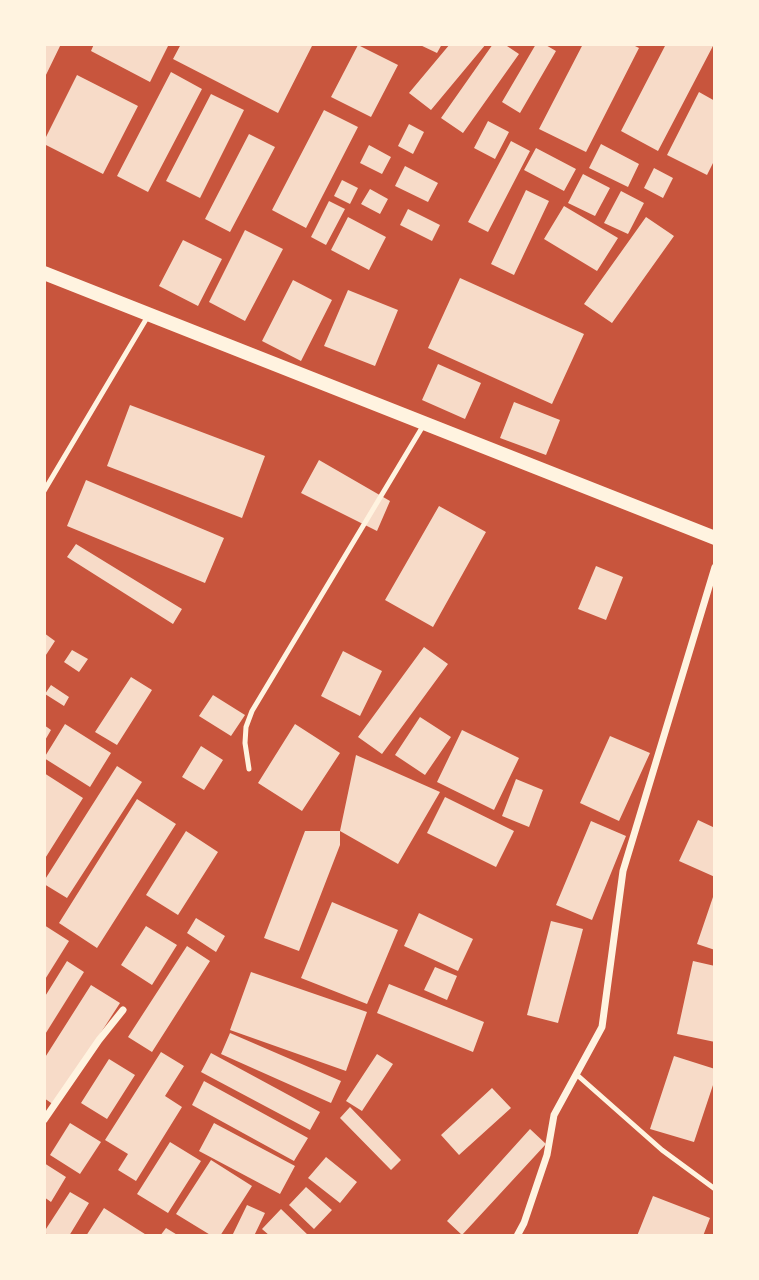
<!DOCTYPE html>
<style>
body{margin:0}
#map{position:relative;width:759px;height:1280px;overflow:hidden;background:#c8553d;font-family:"Open Sans",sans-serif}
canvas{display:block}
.frame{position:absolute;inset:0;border:46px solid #fff3e0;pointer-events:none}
</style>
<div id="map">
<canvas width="759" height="1280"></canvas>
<div class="frame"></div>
</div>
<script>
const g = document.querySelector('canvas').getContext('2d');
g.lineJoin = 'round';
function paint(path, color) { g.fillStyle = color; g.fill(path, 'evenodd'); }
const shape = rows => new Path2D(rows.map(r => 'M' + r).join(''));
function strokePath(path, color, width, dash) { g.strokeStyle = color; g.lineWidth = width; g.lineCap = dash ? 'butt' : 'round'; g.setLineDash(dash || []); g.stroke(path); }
paint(shape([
 [44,44,61,44,44,79],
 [94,44,169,44,150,82,91,51],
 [181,44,313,44,278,113,173,59],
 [418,44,442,44,437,53],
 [450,44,486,44,431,110,409,93],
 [493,44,504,44,519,54,463,133,441,118],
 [536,44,544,44,556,51,520,113,502,102],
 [583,44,631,44,639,48,586,152,539,129],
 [666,44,714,44,658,151,621,131],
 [358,45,398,65,371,117,331,97],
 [171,72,202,89,148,192,117,176],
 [77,75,138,106,103,174,44,144,44,141],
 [699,92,715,101,715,159,707,175,667,155],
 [211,94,244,110,200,198,166,181],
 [324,110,358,127,306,228,272,210],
 [488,121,509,132,495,159,474,148],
 [409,124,424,132,413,154,398,146],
 [249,134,275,147,230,232,205,219],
 [511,141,530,151,488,232,468,222],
 [601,144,639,164,628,187,589,168],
 [369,145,391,157,382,174,360,163],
 [536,148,576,169,564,191,524,170],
 [405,166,438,183,428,202,395,186],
 [654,168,673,178,663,198,644,188],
 [583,174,610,188,595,216,568,203],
 [342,180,358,188,350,204,334,196],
 [370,189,388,199,380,214,361,204],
 [526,190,549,201,514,275,491,264],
 [621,191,644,203,628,234,604,223],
 [329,201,345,209,326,245,311,237],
 [564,206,618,238,597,271,544,239],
 [408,209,440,225,432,241,400,225],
 [348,217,386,237,369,270,331,250],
 [646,217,674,236,612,323,584,304],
 [245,230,283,249,245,321,209,302],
 [183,240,222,259,198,306,159,286],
 [460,278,584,334,552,404,428,348],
 [293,280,332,300,301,361,262,341],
 [348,290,398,310,375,366,324,346],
 [438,364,481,383,465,419,422,400],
 [514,402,560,420,546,455,500,438],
 [130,405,265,456,242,518,107,466],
 [319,460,390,501,377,531,301,493],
 [86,480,224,538,205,583,67,526],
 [439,506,486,532,433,627,385,600],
 [76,544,182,609,173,624,67,557],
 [596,566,623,577,606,620,578,609],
 [44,633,55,641,44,658],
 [424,647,448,664,382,754,358,737],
 [72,650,88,659,79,672,64,662],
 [343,651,382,671,360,716,321,696],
 [131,677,152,690,117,745,95,732],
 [51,685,69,697,64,706,45,694],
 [213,695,245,715,231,736,199,716],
 [420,717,451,737,425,775,395,755],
 [65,724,111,753,90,787,44,758],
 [295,724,340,753,302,811,258,783],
 [44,725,51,730,44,742],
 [462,730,519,758,494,810,437,782],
 [610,736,650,753,619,821,580,803],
 [201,746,223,760,204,790,182,777],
 [356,755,440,792,398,864,340,831],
 [117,766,142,782,67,898,44,884,44,881],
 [44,773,83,798,44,860],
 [516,779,543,790,529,827,502,816],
 [445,797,514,831,496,867,427,833],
 [137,799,176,824,97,948,59,923],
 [698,820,715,828,715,877,679,861],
 [591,821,626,836,592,920,556,905],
 [186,831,218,852,178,915,146,895],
 [305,831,340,831,340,845,299,951,264,938],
 [713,897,715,897,715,950,697,944],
 [332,902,398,930,367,1004,301,978],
 [419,913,473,939,458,971,404,946],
 [196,918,225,936,216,952,187,933],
 [551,921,583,929,558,1023,527,1015],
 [44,925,69,941,44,981],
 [146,926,177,945,152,985,121,965],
 [187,946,210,961,152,1052,128,1037],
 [67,961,84,972,44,1036,44,998],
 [693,961,715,966,715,1042,677,1034],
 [435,967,457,976,447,1000,424,990],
 [251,972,367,1012,346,1071,230,1030],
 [389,984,484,1022,473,1052,377,1013],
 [91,985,120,1003,54,1105,44,1098,44,1059],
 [230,1033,341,1081,331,1103,221,1054],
 [161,1052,184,1066,165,1096,182,1107,136,1181,118,1170,128,1154,105,1140],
 [211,1053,320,1112,310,1130,201,1072],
 [377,1054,393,1064,362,1111,346,1101],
 [674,1056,715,1069,715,1079,694,1142,650,1129],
 [109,1059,135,1075,107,1119,81,1103],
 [204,1081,308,1138,294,1161,192,1105],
 [492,1088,511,1108,459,1155,441,1135],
 [350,1107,401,1160,391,1170,340,1118],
 [70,1123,101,1142,80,1174,50,1155],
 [214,1123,295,1166,280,1194,199,1151],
 [530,1129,546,1144,462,1235,447,1221],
 [170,1142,201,1161,168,1213,137,1194],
 [326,1157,357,1182,340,1203,308,1178],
 [211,1160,252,1186,220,1236,212,1236,176,1214],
 [44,1163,66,1177,51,1202,44,1197],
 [306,1187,332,1210,314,1229,289,1205],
 [70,1192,89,1203,69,1236,49,1236,44,1232],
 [653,1196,710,1218,703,1236,637,1236],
 [247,1205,265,1213,254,1236,232,1236],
 [104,1208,148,1236,86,1236],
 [281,1209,309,1236,270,1236,262,1229],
 [166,1228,179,1236,160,1236]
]), '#f7dbc8');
strokePath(shape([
 [44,491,148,316],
 [249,769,245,743,246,727,252,711,423,426],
 [576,1074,662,1150,715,1189]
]), '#fff3e0', 5);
strokePath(shape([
 [44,1120,99,1040,123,1010],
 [517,1236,524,1223,547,1155,554,1115,602,1027,623,871,715,567]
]), '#fff3e0', 7);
strokePath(shape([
 [44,273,715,538]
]), '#fff3e0', 14);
</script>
